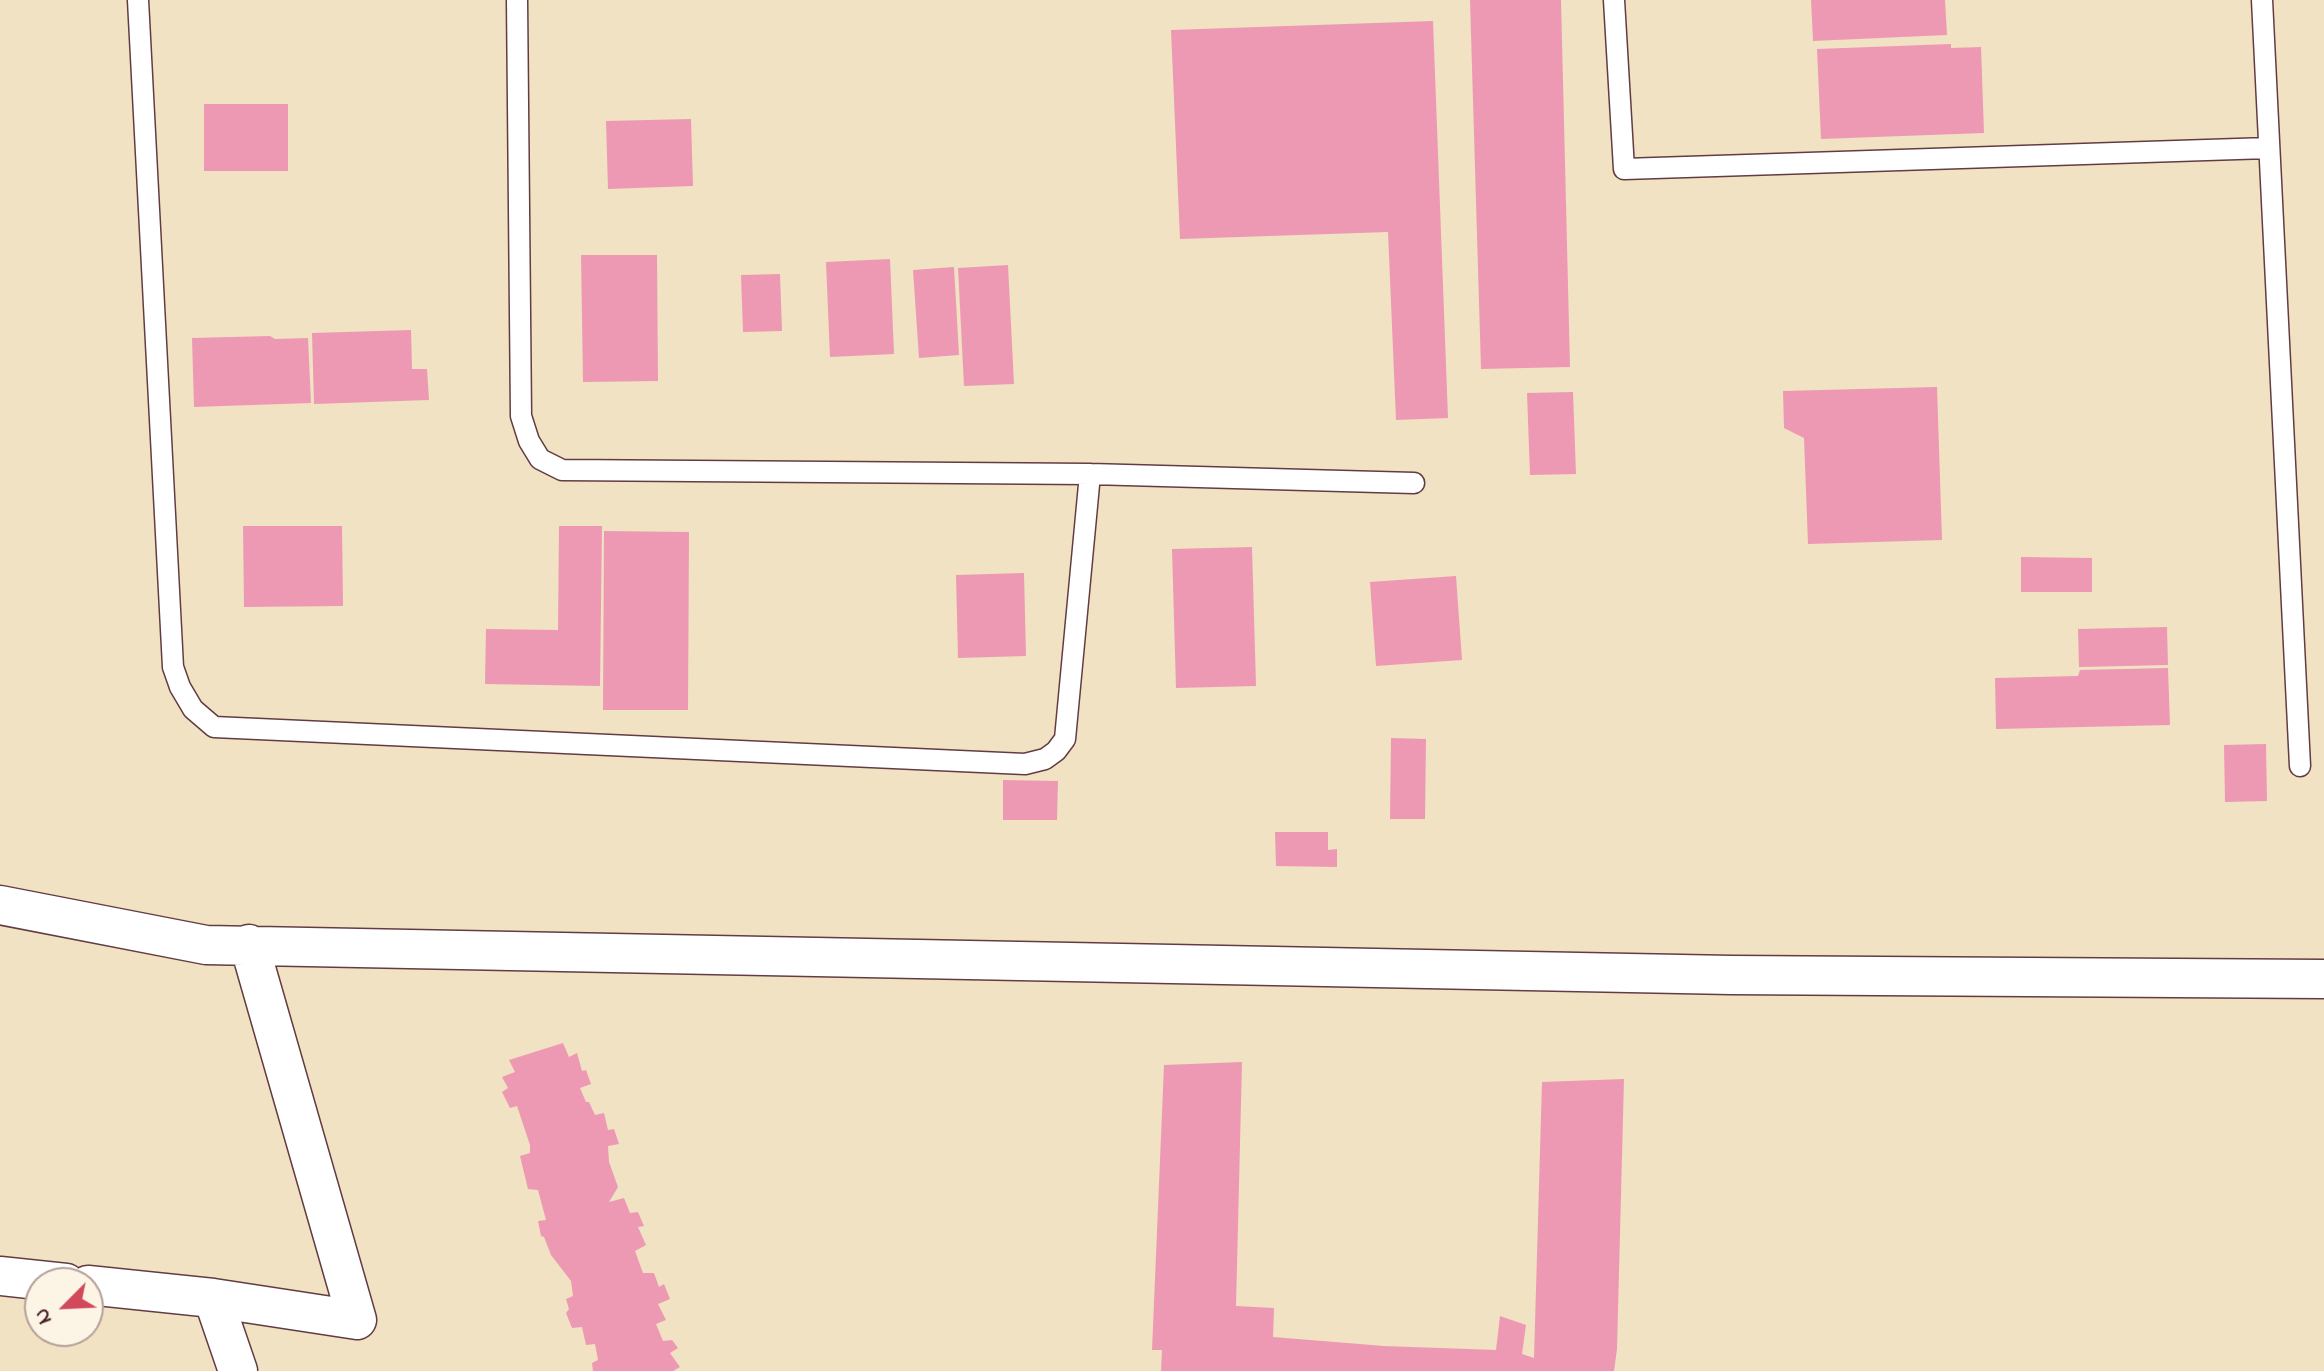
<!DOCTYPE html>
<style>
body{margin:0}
#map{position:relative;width:2324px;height:1371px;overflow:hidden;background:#f0e2c3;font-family:"Indie Flower",sans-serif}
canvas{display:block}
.north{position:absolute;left:24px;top:1267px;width:80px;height:80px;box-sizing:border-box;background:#fcf5e5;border:2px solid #b59f9b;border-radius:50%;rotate:246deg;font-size:22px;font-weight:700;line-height:32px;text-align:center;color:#4a1f2b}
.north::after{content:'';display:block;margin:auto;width:28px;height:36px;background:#d1495b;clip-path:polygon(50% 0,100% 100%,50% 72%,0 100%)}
</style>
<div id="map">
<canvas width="2324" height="1371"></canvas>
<div class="north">N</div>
</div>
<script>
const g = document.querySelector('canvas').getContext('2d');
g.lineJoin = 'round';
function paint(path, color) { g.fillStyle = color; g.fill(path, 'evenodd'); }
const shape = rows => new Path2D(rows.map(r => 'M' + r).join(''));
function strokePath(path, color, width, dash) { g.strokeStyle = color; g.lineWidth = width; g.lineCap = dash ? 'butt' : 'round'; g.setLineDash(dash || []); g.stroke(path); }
paint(shape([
 [1470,0,1561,0,1570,367,1481,369],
 [1811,0,1945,0,1947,35,1813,41],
 [1433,21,1448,418,1396,420,1388,232,1180,239,1171,30],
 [1951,44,1951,48,1981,47,1984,133,1821,139,1817,49],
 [204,104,288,104,288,171,204,171],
 [691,119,693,186,608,189,606,121],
 [581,255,657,255,658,381,583,382],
 [890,259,894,354,830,357,826,262],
 [1008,265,1014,384,964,386,958,268],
 [954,267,959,355,919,358,913,270],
 [780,274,782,331,743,332,741,275],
 [411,330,412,369,427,369,429,400,314,404,312,333],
 [270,336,275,339,308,338,311,403,194,407,192,338],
 [1937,387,1942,540,1808,544,1804,438,1784,428,1783,391],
 [1573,392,1576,474,1530,475,1527,393],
 [243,526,342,526,343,606,244,607],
 [559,526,602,526,600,686,485,684,486,629,558,630],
 [604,531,689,532,688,710,603,710],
 [1252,547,1256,686,1176,688,1172,549],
 [2021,557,2092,558,2092,592,2021,592],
 [1024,573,1026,656,958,658,956,575],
 [1456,576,1462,660,1376,666,1370,582],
 [2167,627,2168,665,2079,667,2078,629],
 [2168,668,2170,725,1996,729,1995,678,2078,676,2080,670],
 [1391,738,1426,739,1425,819,1390,819],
 [2266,744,2267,801,2225,802,2224,745],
 [1003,780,1058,781,1057,820,1003,820],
 [1275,832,1328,832,1328,850,1337,849,1337,867,1276,866],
 [563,1043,569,1057,577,1053,582,1071,586,1070,591,1084,580,1088,586,1102,589,1102,595,1115,604,1113,608,1130,614,1129,619,1144,608,1146,609,1162,618,1187,609,1202,624,1198,630,1213,638,1212,644,1226,638,1227,646,1245,635,1251,643,1273,654,1273,659,1287,664,1284,670,1299,658,1304,666,1320,656,1324,663,1341,672,1340,678,1348,670,1353,680,1367,673,1371,593,1371,592,1363,598,1360,595,1344,586,1345,582,1327,572,1328,566,1313,569,1309,566,1299,573,1296,571,1281,551,1255,544,1237,541,1236,538,1221,546,1220,538,1190,528,1189,520,1156,530,1153,530,1145,517,1106,510,1108,502,1092,508,1088,502,1077,515,1072,509,1060],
 [1242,1062,1236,1306,1274,1308,1273,1337,1384,1346,1496,1350,1500,1316,1526,1325,1522,1354,1534,1358,1542,1082,1624,1079,1617,1349,1614,1371,1161,1371,1162,1350,1152,1350,1164,1065]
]), '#ed99b4');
const service = shape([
 [138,0,173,667,180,687,193,709,214,727,1025,764,1045,759,1056,751,1065,739,1090,474],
 [517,0,521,416,529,441,540,459,562,470,1090,474,1414,483],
 [1614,0,1624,169,2268,148],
 [2262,0,2300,766]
]);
const minor = shape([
 [0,905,206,945,1731,975,2324,979],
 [0,1276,66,1283],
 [88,1285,213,1298],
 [238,1371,213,1298,357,1320,249,944]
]);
strokePath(service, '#633c42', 23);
strokePath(minor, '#633c42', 41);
strokePath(service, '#fff', 20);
strokePath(minor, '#fff', 38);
</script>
